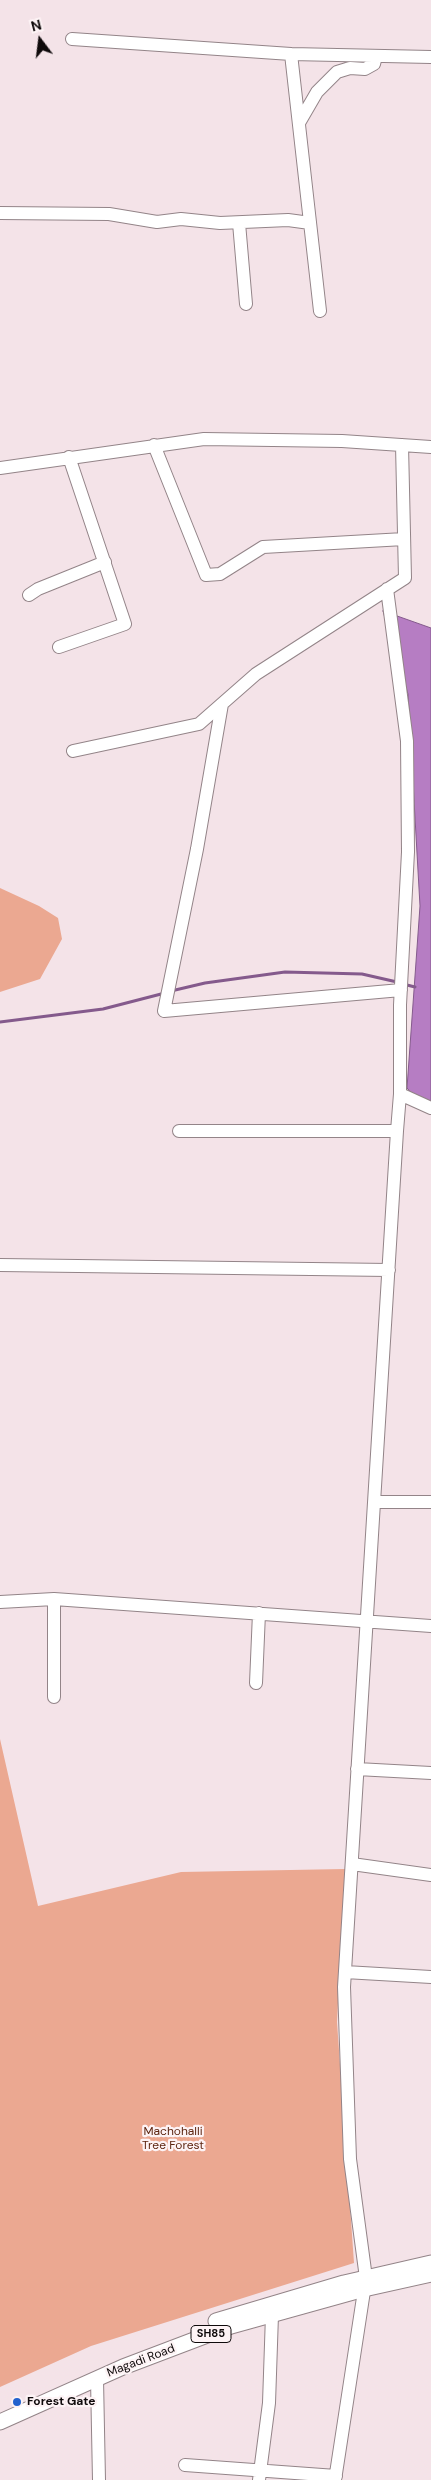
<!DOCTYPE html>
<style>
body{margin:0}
#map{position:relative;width:431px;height:2480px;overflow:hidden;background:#f4e3e8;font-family:"DM Sans",sans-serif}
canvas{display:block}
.north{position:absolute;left:15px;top:15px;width:50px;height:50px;-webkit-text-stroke:4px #fdf3f5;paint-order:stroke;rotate:345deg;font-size:14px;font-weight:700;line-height:20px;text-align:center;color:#0f0a0b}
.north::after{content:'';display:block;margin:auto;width:18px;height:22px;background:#0f0a0b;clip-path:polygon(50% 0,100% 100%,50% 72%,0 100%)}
</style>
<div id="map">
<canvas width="431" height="2480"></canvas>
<div class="north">N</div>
</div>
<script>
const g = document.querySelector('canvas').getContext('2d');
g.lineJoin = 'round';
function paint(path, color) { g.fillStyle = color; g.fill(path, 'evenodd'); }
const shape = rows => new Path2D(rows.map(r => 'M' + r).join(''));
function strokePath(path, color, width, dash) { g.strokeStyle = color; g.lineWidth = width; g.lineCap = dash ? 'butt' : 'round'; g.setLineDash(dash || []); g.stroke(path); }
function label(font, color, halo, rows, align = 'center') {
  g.font = font + ' "DM Sans",sans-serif'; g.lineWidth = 4.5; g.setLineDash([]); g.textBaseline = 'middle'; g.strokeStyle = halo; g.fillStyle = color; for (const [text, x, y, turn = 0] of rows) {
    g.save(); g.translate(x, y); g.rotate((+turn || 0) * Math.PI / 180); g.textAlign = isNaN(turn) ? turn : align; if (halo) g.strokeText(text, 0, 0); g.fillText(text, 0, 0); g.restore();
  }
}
paint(shape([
 [0,888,39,906,58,918,62,939,40,979,0,992],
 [0,1739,38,1906,181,1872,345,1869,337,2022,354,2263,91,2346,0,2387]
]), '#eba891');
const water = shape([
 [383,611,431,628,431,1115,407,1088,420,906,408,694,383,611]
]);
paint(water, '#b67dc3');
strokePath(water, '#845a8c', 1);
strokePath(shape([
 [403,984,415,987],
 [171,991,205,983,285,972,362,974,397,982],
 [0,1022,103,1009,165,993]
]), '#845a8c', 3);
const minor = shape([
 [72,39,291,54],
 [299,123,317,92,337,72,350,68,365,69,374,64,376,56],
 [0,213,109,214,157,222,181,219,220,223,288,220,310,223],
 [239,223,246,304],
 [320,311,291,54,431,57],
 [154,445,206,575,220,574,263,547,404,539],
 [0,468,204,439,342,441,431,447],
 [29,595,38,589,105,562],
 [59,647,125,624,69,457],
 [222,704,197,849,164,1011,401,990],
 [73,751,199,724,256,674,405,578,402,445],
 [400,1094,431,1108],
 [179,1131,397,1131,400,1094,400,1005,408,852,407,741,387,589],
 [0,1265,389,1270],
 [374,1502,431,1502],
 [0,1602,54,1599],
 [256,1683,259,1613],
 [54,1697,54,1599,431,1626],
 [357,1769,431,1773],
 [352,1864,431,1875],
 [345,1972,431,1977],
 [97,2379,99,2480],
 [185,2465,336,2476],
 [259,2480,269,2403,272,2315],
 [335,2480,366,2278,350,2159,344,1987,397,1131]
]);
const major = shape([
 [216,2321,344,2283,431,2263],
 [0,2422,123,2367,231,2326,364,2289,431,2274]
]);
strokePath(minor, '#938488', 14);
strokePath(major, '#938488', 17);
strokePath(minor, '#fff', 12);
strokePath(major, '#fff', 15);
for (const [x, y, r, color] of [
 [17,2402,5,"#2262ce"]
]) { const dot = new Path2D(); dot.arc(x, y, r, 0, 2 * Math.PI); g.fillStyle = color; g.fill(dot); strokePath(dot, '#fdf3f5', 2); }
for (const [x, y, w] of [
 [211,2334,40]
]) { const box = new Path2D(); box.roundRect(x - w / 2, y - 8.5, w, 17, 4); g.fillStyle = '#fdf3f5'; g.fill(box); strokePath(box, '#0f0a0b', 1); }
label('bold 11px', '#0f0a0b', null, [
 ["SH85",211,2334]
]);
label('12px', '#5d2510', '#fdf3f5', [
 ["Machohalli",173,2132],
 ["Tree Forest",173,2146]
]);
label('12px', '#0f0a0b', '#fdf3f5', [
 ["Magadi Road",141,2361,-21]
]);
label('bold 12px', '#0f0a0b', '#fdf3f5', [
 ["Forest Gate",27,2402]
], 'left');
</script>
